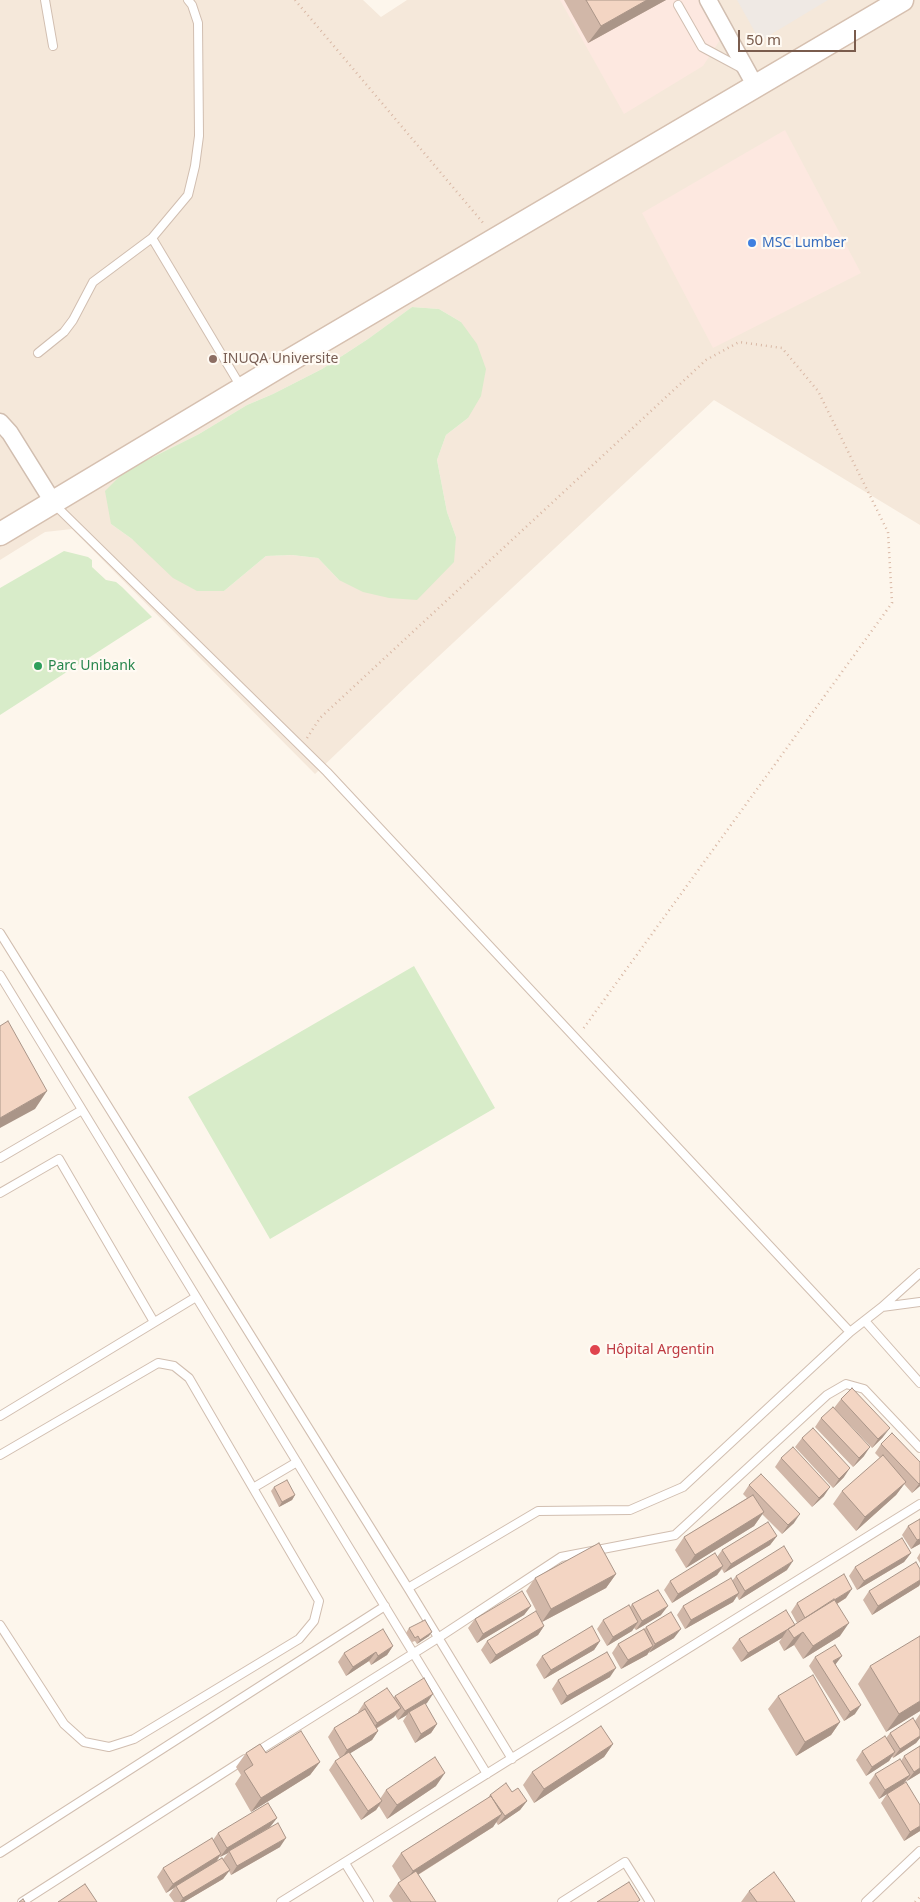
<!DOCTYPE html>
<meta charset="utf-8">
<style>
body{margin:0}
#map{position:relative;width:920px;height:1902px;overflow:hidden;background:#fdf6ec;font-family:"Noto Sans",sans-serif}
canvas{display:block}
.scale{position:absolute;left:738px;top:30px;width:118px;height:22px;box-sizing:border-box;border:2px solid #7a5c4d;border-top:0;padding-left:6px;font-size:15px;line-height:18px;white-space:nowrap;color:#7a5c4d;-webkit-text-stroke:4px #fffaf3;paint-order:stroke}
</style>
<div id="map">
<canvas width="920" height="1902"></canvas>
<div class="scale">50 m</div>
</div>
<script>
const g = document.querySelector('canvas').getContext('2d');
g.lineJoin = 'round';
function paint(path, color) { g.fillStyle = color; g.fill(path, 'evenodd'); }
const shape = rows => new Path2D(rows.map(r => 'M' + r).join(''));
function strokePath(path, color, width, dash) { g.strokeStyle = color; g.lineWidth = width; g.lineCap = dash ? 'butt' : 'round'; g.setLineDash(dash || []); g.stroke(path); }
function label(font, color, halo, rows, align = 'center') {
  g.font = font + ' "Noto Sans",sans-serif'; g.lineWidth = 4.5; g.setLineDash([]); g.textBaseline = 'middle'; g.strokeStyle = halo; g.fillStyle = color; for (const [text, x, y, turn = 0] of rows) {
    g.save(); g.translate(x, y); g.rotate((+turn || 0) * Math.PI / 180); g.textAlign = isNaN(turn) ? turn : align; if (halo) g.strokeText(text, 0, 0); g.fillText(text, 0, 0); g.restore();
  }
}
paint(shape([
 [0,0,363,0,381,17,407,0,920,0,920,525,714,400,410,683,315,774,72,529,45,532,0,560],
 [412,307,439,309,461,322,468,418,446,435,437,460,447,512,456,537,339,580,318,558,292,555,266,556,224,591,132,539,111,524,125,471,199,434,247,405,273,394,322,369,368,339]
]), '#f5e8da');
paint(shape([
 [560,0,699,0,720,40,703,66,624,114],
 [785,130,861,273,713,348,642,213]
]), '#fde8e0');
paint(shape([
 [737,0,828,0,760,41]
]), '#efe9e4');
paint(shape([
 [412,307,439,309,461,322,477,344,486,369,481,396,468,418,446,435,437,460,447,512,456,537,454,562,417,600,389,598,363,592,339,580,318,558,292,555,266,556,224,591,197,591,173,578,132,539,111,524,105,491,125,471,199,434,247,405,273,394,322,369,368,339],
 [64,551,88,557,92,560,92,567,106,580,116,582,122,587,152,617,0,715,0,588],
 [414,966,495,1108,270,1239,188,1097]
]), '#d8ecc9');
const lane = shape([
 [45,0,53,46],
 [678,5,702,47,743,69],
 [152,238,188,195,195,166,199,136,198,23,192,5,188,0],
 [38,353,64,332,73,320,93,282,152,238,241,387],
 [54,504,327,772,850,1332],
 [0,933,408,1588,512,1759],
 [0,975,487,1774],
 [0,1158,82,1110],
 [0,1193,59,1159,154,1322],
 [882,1307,920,1273],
 [865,1321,920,1383],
 [0,1416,196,1297],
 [0,1455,158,1363,174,1366,189,1378,253,1488,297,1462],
 [408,1588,538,1511,630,1510,683,1487,850,1332,882,1307,920,1302],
 [0,1625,64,1724,84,1742,109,1747,134,1739,299,1639,314,1621,319,1601,253,1488],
 [255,1753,438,1638,561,1557,675,1535,827,1395,846,1384,864,1389,920,1448],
 [0,1853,385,1606],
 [345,1863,369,1902],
 [22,1902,245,1759],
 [281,1902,920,1504],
 [562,1902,625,1862,650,1902],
 [866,1902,920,1851]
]);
const street = shape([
 [708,0,756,87],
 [0,422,10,433,53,502]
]);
const secondary = shape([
 [0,534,280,366,902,0]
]);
strokePath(lane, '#d1beb0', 10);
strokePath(street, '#d1beb0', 19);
strokePath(secondary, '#d6c0b0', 25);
strokePath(shape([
 [295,0,484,224],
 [307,738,320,718,706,360,739,342,782,348,818,391,888,532,892,603,583,1029],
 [915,1902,920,1897]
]), '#d9b8a5', 2.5, [1, 4]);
strokePath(lane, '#fff', 8);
strokePath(street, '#fff', 16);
strokePath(secondary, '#fff', 22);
paint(shape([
 [564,0,666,0,588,43],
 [841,1399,883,1437,872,1448,834,1408],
 [821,1418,864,1456,853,1467,815,1427],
 [892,1433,920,1486,912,1493,904,1484,896,1495,856,1531,833,1504,842,1491,880,1458,875,1453,881,1444],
 [802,1438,844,1477,833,1488,795,1447],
 [781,1458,824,1496,812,1507,775,1467],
 [749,1485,794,1523,782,1534,762,1514,754,1526,686,1568,675,1550,684,1537,747,1498,743,1494],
 [274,1487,295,1495,292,1500,279,1507,271,1491],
 [920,1519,920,1544,911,1549,902,1535,908,1526],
 [777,1536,770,1545,724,1573,722,1569,717,1575,672,1603,664,1590,670,1581,717,1557,722,1550],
 [911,1553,904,1562,857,1590,849,1576,855,1567],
 [920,1553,920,1563,917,1558],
 [920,1569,920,1584,919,1586,872,1615,863,1600,869,1591],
 [787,1570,739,1600,737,1596,733,1602,685,1629,677,1615,683,1606,732,1581,736,1576],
 [616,1574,606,1588,542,1622,544,1626,538,1635,490,1664,481,1650,487,1641,541,1620,526,1591,535,1578],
 [846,1598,837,1604,840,1636,803,1659,794,1645,784,1651,779,1642,782,1638,741,1662,732,1648,739,1639,795,1625,797,1623,791,1612,797,1603],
 [632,1604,661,1615,636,1630,634,1628,632,1631,607,1646,597,1629,603,1620,630,1607],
 [531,1606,524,1615,477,1643,468,1628,475,1619],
 [646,1627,674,1638,649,1652,647,1655,621,1669,612,1653,618,1644,644,1629],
 [409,1628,429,1636,417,1644,415,1641,412,1642,406,1633],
 [600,1641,594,1650,544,1679,536,1665,542,1656],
 [393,1646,387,1655,371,1665,369,1661,346,1676,338,1662,344,1653],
 [815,1657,836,1665,855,1714,844,1721,809,1666],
 [870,1666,920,1711,886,1732,858,1684],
 [610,1677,561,1705,552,1689,558,1680],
 [395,1696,427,1703,425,1704,437,1724,431,1733,415,1743,403,1721,407,1715,398,1720,395,1715,394,1717,376,1729,378,1731,372,1740,350,1753,380,1799,386,1790,436,1786,387,1819,379,1806,376,1810,361,1820,329,1770,335,1761,340,1758,328,1737,334,1728,358,1713,358,1712,364,1703,394,1697],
 [778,1696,840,1722,831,1735,796,1756,768,1709],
 [920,1714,920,1738,916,1743,893,1758,892,1756,889,1761,866,1776,856,1760,862,1751,886,1738,890,1733,915,1721],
 [613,1744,604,1757,534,1803,523,1785,532,1772],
 [920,1746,920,1773,907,1781,907,1780,903,1784,920,1831,904,1841,881,1803,887,1794,879,1799,869,1783,875,1774,901,1761,904,1756],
 [246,1753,266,1753,320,1762,310,1775,251,1812,235,1784,241,1775,236,1767],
 [512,1792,527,1801,520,1810,498,1825,496,1822,493,1827,418,1875,436,1902,393,1902,389,1896,398,1883,401,1881,392,1866,401,1853,488,1798,490,1795],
 [277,1818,270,1827,280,1847,231,1875,229,1871,223,1879,184,1902,174,1902,169,1895,174,1888,166,1893,157,1877,163,1868,213,1840,218,1833],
 [228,1853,223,1859,217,1861,220,1856,220,1857],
 [749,1891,795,1902,741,1902]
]), '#d1b7a8');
paint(shape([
 [647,0,666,0,588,43,601,26],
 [47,1091,35,1109,0,1128,0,1118],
 [890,1428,883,1437,872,1448,878,1439],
 [870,1447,864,1456,853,1467,859,1458],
 [850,1468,844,1477,833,1488,839,1479],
 [906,1482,896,1495,856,1531,865,1517],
 [920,1483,920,1486,912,1493,919,1484],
 [830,1487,824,1496,812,1507,819,1498],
 [295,1495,292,1500,279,1507,282,1502],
 [764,1512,754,1526,686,1568,695,1555],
 [800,1514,794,1523,782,1534,788,1525],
 [777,1536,770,1545,724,1573,731,1564],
 [920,1539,920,1544,911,1549,917,1540],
 [911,1553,904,1562,857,1590,864,1581],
 [793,1561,787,1570,739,1600,745,1591],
 [723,1566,717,1575,672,1603,678,1594],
 [616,1574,606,1588,542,1622,551,1609],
 [920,1580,920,1584,919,1586,872,1615,878,1606],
 [852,1589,846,1598,799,1627,805,1618],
 [739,1593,733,1602,685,1629,691,1620],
 [531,1606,524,1615,477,1643,483,1634],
 [668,1606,661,1615,636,1630,642,1621],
 [638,1622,632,1631,607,1646,613,1637],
 [849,1623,840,1636,803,1659,813,1646],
 [544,1626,538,1635,490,1664,496,1655],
 [681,1629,674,1638,649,1653,655,1644],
 [788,1629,782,1638,741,1662,748,1653],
 [432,1632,429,1636,417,1644,420,1640],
 [803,1632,794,1645,784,1651,794,1638],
 [600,1641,594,1650,544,1679,551,1670],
 [393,1646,387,1655,371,1665,378,1656],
 [653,1646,647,1655,621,1669,628,1660],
 [376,1652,369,1661,346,1676,353,1667],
 [842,1656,835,1665,833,1661],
 [616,1668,610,1677,561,1705,567,1696],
 [433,1694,427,1703,410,1713,409,1712,407,1715,398,1720,405,1711],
 [920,1701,920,1711,886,1732,899,1714],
 [861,1705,855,1714,844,1721,850,1712],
 [401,1708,394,1717,370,1732,377,1723],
 [840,1722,831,1735,796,1756,805,1742],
 [437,1724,431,1733,415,1743,421,1734],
 [378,1731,372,1740,341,1759,347,1750],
 [920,1736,920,1738,916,1743,893,1758,900,1749],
 [613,1744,604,1757,534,1803,544,1789],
 [895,1752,889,1761,866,1776,872,1767],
 [320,1762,310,1775,251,1812,261,1798],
 [920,1768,920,1773,907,1781,914,1772],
 [445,1773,436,1786,387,1819,397,1805],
 [910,1775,903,1784,879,1799,885,1790],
 [382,1801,376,1810,361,1820,368,1811],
 [527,1801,520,1810,498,1825,505,1816],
 [502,1814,493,1827,403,1884,413,1871],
 [277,1818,270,1827,229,1851,228,1853,220,1857,227,1848],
 [920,1826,920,1831,904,1841,910,1832],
 [286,1838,280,1847,231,1875,237,1866],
 [221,1854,215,1863,176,1886,174,1888,166,1893,173,1884],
 [230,1870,223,1879,184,1902,180,1902,183,1898]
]), '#aa9588');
const building = shape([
 [586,0,647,0,601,26,586,0],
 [8,1021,47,1091,0,1118,0,1026,8,1021],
 [852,1388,890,1428,878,1439,841,1399,852,1388],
 [833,1407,870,1447,859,1458,821,1418,833,1407],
 [813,1428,850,1468,839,1479,802,1438,813,1428],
 [892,1433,920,1462,920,1483,919,1484,881,1444,892,1433],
 [793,1447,830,1487,819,1498,781,1458,793,1447],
 [883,1455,906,1482,865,1517,842,1491,883,1455],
 [761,1474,800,1514,788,1525,749,1485,761,1474],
 [287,1480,295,1495,282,1502,274,1487,287,1480],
 [753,1495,764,1512,695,1555,684,1537,753,1495],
 [920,1519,920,1539,917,1540,908,1526,920,1519],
 [768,1522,777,1536,731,1564,722,1550,768,1522],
 [902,1538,911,1553,864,1581,855,1567,902,1538],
 [599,1543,616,1574,551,1609,535,1578,599,1543],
 [784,1546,793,1561,745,1591,736,1576,784,1546],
 [715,1553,723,1566,678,1594,670,1581,715,1553],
 [916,1562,920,1569,920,1580,878,1606,869,1591,916,1562],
 [844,1574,852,1589,805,1618,797,1603,844,1574],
 [731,1578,739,1593,691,1620,683,1606,731,1578],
 [658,1590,668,1606,642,1621,632,1604,658,1590],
 [522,1591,531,1606,483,1634,475,1619,522,1591],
 [834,1599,849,1623,813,1646,803,1632,794,1638,788,1629,834,1599],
 [629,1605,638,1622,613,1637,603,1620,629,1605],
 [786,1610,795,1625,748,1653,739,1639,786,1610],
 [536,1611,544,1626,496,1655,487,1641,536,1611],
 [671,1612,681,1629,655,1644,646,1627,671,1612],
 [425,1620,432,1632,420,1640,418,1636,415,1638,409,1628,425,1620],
 [592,1626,600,1641,551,1670,542,1656,592,1626],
 [383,1629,393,1646,378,1656,376,1652,353,1667,344,1653,383,1629],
 [644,1629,653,1646,628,1660,618,1644,644,1629],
 [920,1636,920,1701,899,1714,870,1666,920,1636],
 [835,1645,842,1656,833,1661,861,1705,850,1712,815,1657,835,1645],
 [607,1652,616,1668,567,1696,558,1680,607,1652],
 [813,1675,840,1722,805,1742,778,1696,813,1675],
 [424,1678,433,1694,405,1711,395,1696,424,1678],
 [387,1688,401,1708,377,1723,364,1703,387,1688],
 [425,1703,437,1724,421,1734,409,1712,425,1703],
 [365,1709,378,1731,347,1750,334,1728,365,1709],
 [913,1718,920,1730,920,1736,900,1749,890,1733,913,1718],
 [601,1726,613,1744,544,1789,532,1772,601,1726],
 [301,1731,320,1762,261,1798,244,1771,253,1765,246,1753,260,1744,266,1753,301,1731],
 [885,1736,895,1752,872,1767,862,1751,885,1736],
 [920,1746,920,1768,914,1772,904,1756,920,1746],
 [349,1752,382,1801,368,1811,335,1761,349,1752],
 [435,1757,445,1773,397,1805,386,1790,435,1757],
 [900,1759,910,1775,885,1790,875,1774,900,1759],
 [906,1782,920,1805,920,1826,910,1832,887,1794,906,1782],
 [506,1783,512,1792,518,1788,527,1801,505,1816,490,1795,506,1783],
 [491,1796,502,1814,413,1871,401,1853,491,1796],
 [268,1803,277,1818,227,1848,218,1833,268,1803],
 [278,1823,286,1838,237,1866,229,1851,278,1823],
 [212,1838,221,1854,173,1884,163,1868,212,1838],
 [222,1858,230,1870,183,1898,176,1886,222,1858],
 [416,1871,436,1902,411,1902,398,1883,416,1871],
 [774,1872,795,1902,757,1902,749,1891,774,1872],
 [629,1882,640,1900,637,1902,597,1902,629,1882],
 [85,1884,97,1902,58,1902,85,1884],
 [23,1899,25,1902,19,1902,23,1899]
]);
paint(building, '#f3d5c3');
strokePath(building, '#aa9588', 1);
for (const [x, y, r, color] of [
 [752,243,5,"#3f7fe0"],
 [213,359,5,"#8d6e63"],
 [38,666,5,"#2e9e5b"],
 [595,1350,6,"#e0444e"]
]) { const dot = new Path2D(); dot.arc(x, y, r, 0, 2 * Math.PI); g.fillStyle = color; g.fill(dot); strokePath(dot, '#fffaf3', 2); }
label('14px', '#366cbe', '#fffaf3', [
 ["MSC Lumber",762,243]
], 'left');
label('14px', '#785e54', '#fffaf3', [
 ["INUQA Universite",223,359]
], 'left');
label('14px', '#27864d', '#fffaf3', [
 ["Parc Unibank",48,666]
], 'left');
label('14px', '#be3a42', '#fffaf3', [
 ["Hôpital Argentin",606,1350]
], 'left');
</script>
